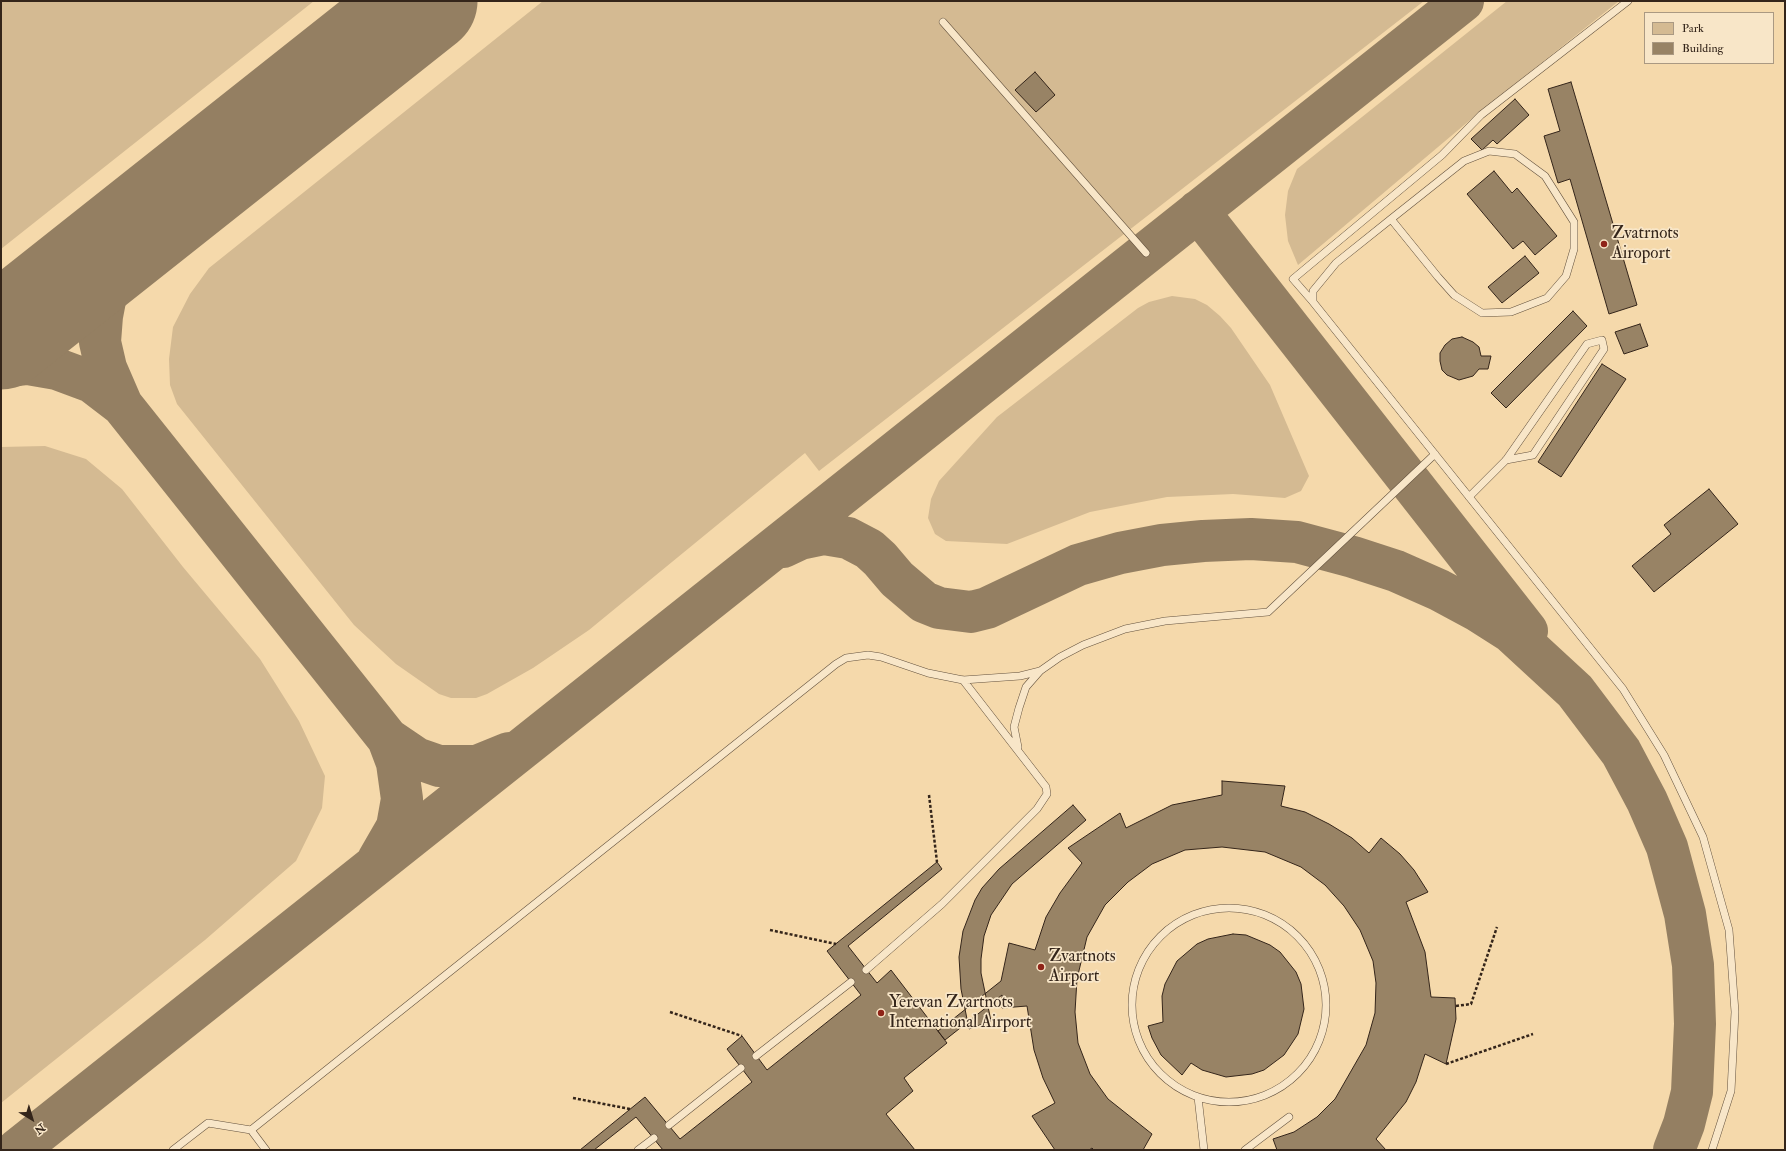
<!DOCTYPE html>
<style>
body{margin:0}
#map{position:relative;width:1786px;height:1151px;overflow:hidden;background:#f5d9ab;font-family:"IM FELL Double Pica",serif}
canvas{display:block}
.frame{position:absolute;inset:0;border:2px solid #34251a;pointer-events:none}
.legend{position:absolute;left:1644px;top:12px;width:130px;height:52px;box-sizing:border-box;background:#f8e6c8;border:1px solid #aa9982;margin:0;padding:5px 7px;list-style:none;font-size:12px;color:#34251a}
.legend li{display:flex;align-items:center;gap:8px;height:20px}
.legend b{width:20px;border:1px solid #aa9982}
.north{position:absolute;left:12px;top:1099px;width:40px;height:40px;-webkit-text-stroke:3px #f8e6c8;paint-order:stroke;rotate:142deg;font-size:11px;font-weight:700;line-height:16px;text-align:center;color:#34251a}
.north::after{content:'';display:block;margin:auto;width:14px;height:18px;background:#34251a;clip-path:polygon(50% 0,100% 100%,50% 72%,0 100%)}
</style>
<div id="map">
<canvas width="1786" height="1151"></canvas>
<div class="frame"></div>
<ul class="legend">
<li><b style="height:11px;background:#d4ba92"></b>Park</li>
<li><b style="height:11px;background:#988365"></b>Building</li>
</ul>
<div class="north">N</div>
</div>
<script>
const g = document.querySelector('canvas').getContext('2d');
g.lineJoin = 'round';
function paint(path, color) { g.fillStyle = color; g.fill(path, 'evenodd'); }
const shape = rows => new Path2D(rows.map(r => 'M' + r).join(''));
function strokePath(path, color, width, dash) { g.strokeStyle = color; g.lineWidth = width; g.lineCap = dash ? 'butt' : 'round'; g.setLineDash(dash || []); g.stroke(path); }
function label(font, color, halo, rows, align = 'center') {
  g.font = font + ' "IM FELL Double Pica",serif'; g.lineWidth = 3.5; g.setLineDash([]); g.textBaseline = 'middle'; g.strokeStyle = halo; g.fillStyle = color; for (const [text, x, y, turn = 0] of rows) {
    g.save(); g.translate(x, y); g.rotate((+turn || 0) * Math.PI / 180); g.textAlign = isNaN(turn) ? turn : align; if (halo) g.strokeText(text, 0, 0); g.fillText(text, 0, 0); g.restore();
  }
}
paint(shape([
 [1,1,314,1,1,249],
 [543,1,1424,1,819,471,805,453,589,630,533,668,487,694,476,698,451,698,439,694,396,664,354,625,177,404,170,385,169,359,173,327,190,294,209,268],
 [1507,1,1619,1,1476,115,1298,265,1288,241,1285,215,1288,191,1297,169],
 [1172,296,1195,299,1207,305,1220,316,1231,328,1270,385,1309,476,1301,491,1285,498,1233,494,1167,497,1090,512,1007,544,946,541,935,534,928,518,931,499,939,481,997,417,1138,308,1149,302],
 [45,446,86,459,122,489,183,567,260,659,299,721,325,776,322,808,296,861,205,940,1,1103,1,447]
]), '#d4ba92');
strokePath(shape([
 [1198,211,1527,631],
 [135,231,119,259,107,290,102,316,100,342,106,368,122,405,388,739],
 [1,367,28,364,57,369,92,382,122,405],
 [783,547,800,539,824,534,848,538,869,549,880,559,897,579,924,602,939,608,971,612,987,608,1078,565,1120,553,1162,545,1203,541,1251,539,1297,542,1353,557,1396,571,1439,590,1478,611,1511,632,1575,691,1621,752,1647,801,1667,847,1685,914,1693,965,1695,1024,1692,1092,1684,1124,1674,1150],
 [378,860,397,827,402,799,397,763,388,739,416,758,439,766,477,766,509,753],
 [17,1150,1463,1]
]), '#947f62', 42);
strokePath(shape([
 [1,337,425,1]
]), '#947f62', 105);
const building = shape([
 [1035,72,1055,95,1036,112,1015,90,1035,72],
 [1571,82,1637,305,1609,314,1570,179,1558,183,1544,136,1560,131,1548,89,1571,82],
 [1515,99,1529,115,1497,144,1493,140,1482,150,1471,139,1515,99],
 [1494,171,1512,193,1517,188,1557,236,1535,255,1523,241,1513,249,1467,194,1494,171],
 [1525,256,1539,273,1502,303,1488,287,1525,256],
 [1573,311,1587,326,1506,408,1491,393,1573,311],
 [1640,324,1648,346,1624,354,1615,332,1640,324],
 [1462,337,1473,342,1479,347,1481,356,1491,356,1488,369,1479,369,1473,376,1459,380,1447,375,1442,370,1440,361,1440,353,1445,345,1452,339,1462,337],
 [1602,364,1626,379,1561,477,1538,462,1602,364],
 [1709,489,1738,524,1654,592,1632,566,1671,534,1664,525,1709,489],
 [1222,781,1285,786,1281,806,1305,812,1329,824,1352,838,1369,853,1381,838,1400,854,1414,870,1428,892,1406,902,1425,952,1431,997,1455,998,1456,1019,1446,1064,1425,1054,1416,1082,1406,1102,1376,1139,1386,1150,1277,1150,1273,1139,1294,1132,1317,1117,1335,1099,1366,1045,1375,1013,1376,983,1373,961,1360,930,1344,906,1325,885,1301,867,1265,852,1222,847,1185,850,1152,864,1128,882,1105,905,1087,937,1077,979,1075,1012,1078,1043,1090,1074,1108,1099,1152,1134,1143,1150,1094,1150,1092,1148,1089,1150,1055,1150,1032,1116,1055,1103,1043,1078,1034,1050,1027,1006,1002,1008,1002,995,945,1040,938,1031,1001,981,1009,943,1035,950,1046,917,1060,893,1082,863,1068,848,1120,813,1126,828,1172,805,1222,795,1222,781],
 [1073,805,1086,820,1012,884,991,915,984,936,981,959,981,973,991,1021,969,1029,961,989,959,957,963,931,975,900,982,888,999,869,1073,805],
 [937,862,942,869,848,946,877,983,891,970,947,1043,904,1078,913,1091,886,1114,915,1150,663,1150,636,1117,594,1150,580,1150,645,1097,680,1139,752,1082,727,1049,742,1036,767,1070,861,995,827,951,937,862],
 [1233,934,1246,935,1270,945,1280,952,1296,972,1301,984,1304,1009,1298,1034,1284,1055,1264,1070,1252,1074,1226,1077,1202,1070,1191,1063,1182,1075,1161,1055,1152,1038,1148,1026,1163,1022,1162,996,1165,984,1177,961,1197,944,1208,939,1233,934]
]);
paint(building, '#988365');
strokePath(building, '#34251a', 1);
const lane = shape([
 [943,22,1146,253],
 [1391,219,1438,277,1454,295,1482,313,1511,312,1547,298,1566,276,1574,249,1574,222,1545,176,1515,154,1489,151,1464,161,1391,219,1336,263,1313,291,1313,302,1623,689,1664,755,1703,837,1729,930,1735,1012,1731,1091,1712,1150],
 [1313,302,1293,279,1442,155,1481,115,1628,1],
 [1469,497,1506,460,1587,344,1602,340,1604,349,1533,455,1506,460],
 [1018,747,1014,727,1019,708,1026,687,1040,671],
 '1132 1005a97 97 0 1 1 194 0a97 97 0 1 1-194 0Z',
 [866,970,942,904,1037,809,1047,794,1046,787,963,680],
 [756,1056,851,982],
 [1198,1097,1204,1150],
 [669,1125,741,1068],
 [251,1130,836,664,846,658,868,655,881,657,928,673,963,680,1020,676,1040,671,1060,657,1083,645,1125,629,1165,621,1268,612,1435,454],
 [173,1150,208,1123,251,1130,266,1150],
 [638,1150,654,1138],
 [1245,1150,1289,1117]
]);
strokePath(lane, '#64523e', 8);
strokePath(shape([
 [929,795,937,862],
 [770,930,836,944],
 [1456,1006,1471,1004,1497,927],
 [670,1012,742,1036],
 [1446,1064,1533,1034],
 [573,1098,630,1109]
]), '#34251a', 2.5, [3, 2]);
strokePath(lane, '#f8e6c8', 7);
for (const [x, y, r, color] of [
 [1604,244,4,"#8f2418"],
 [1041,967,4,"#8f2418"],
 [881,1013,4,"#8f2418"]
]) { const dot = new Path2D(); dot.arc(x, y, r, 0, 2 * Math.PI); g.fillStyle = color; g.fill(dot); strokePath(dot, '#f8e6c8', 1.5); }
label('17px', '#34251a', '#f8e6c8', [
 ["Zvatrnots",1612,234],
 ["Airoport",1612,254],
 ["Zvartnots",1049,957],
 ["Airport",1049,977],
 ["Yerevan Zvartnots",889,1003],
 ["International Airport",889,1023]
], 'left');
</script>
